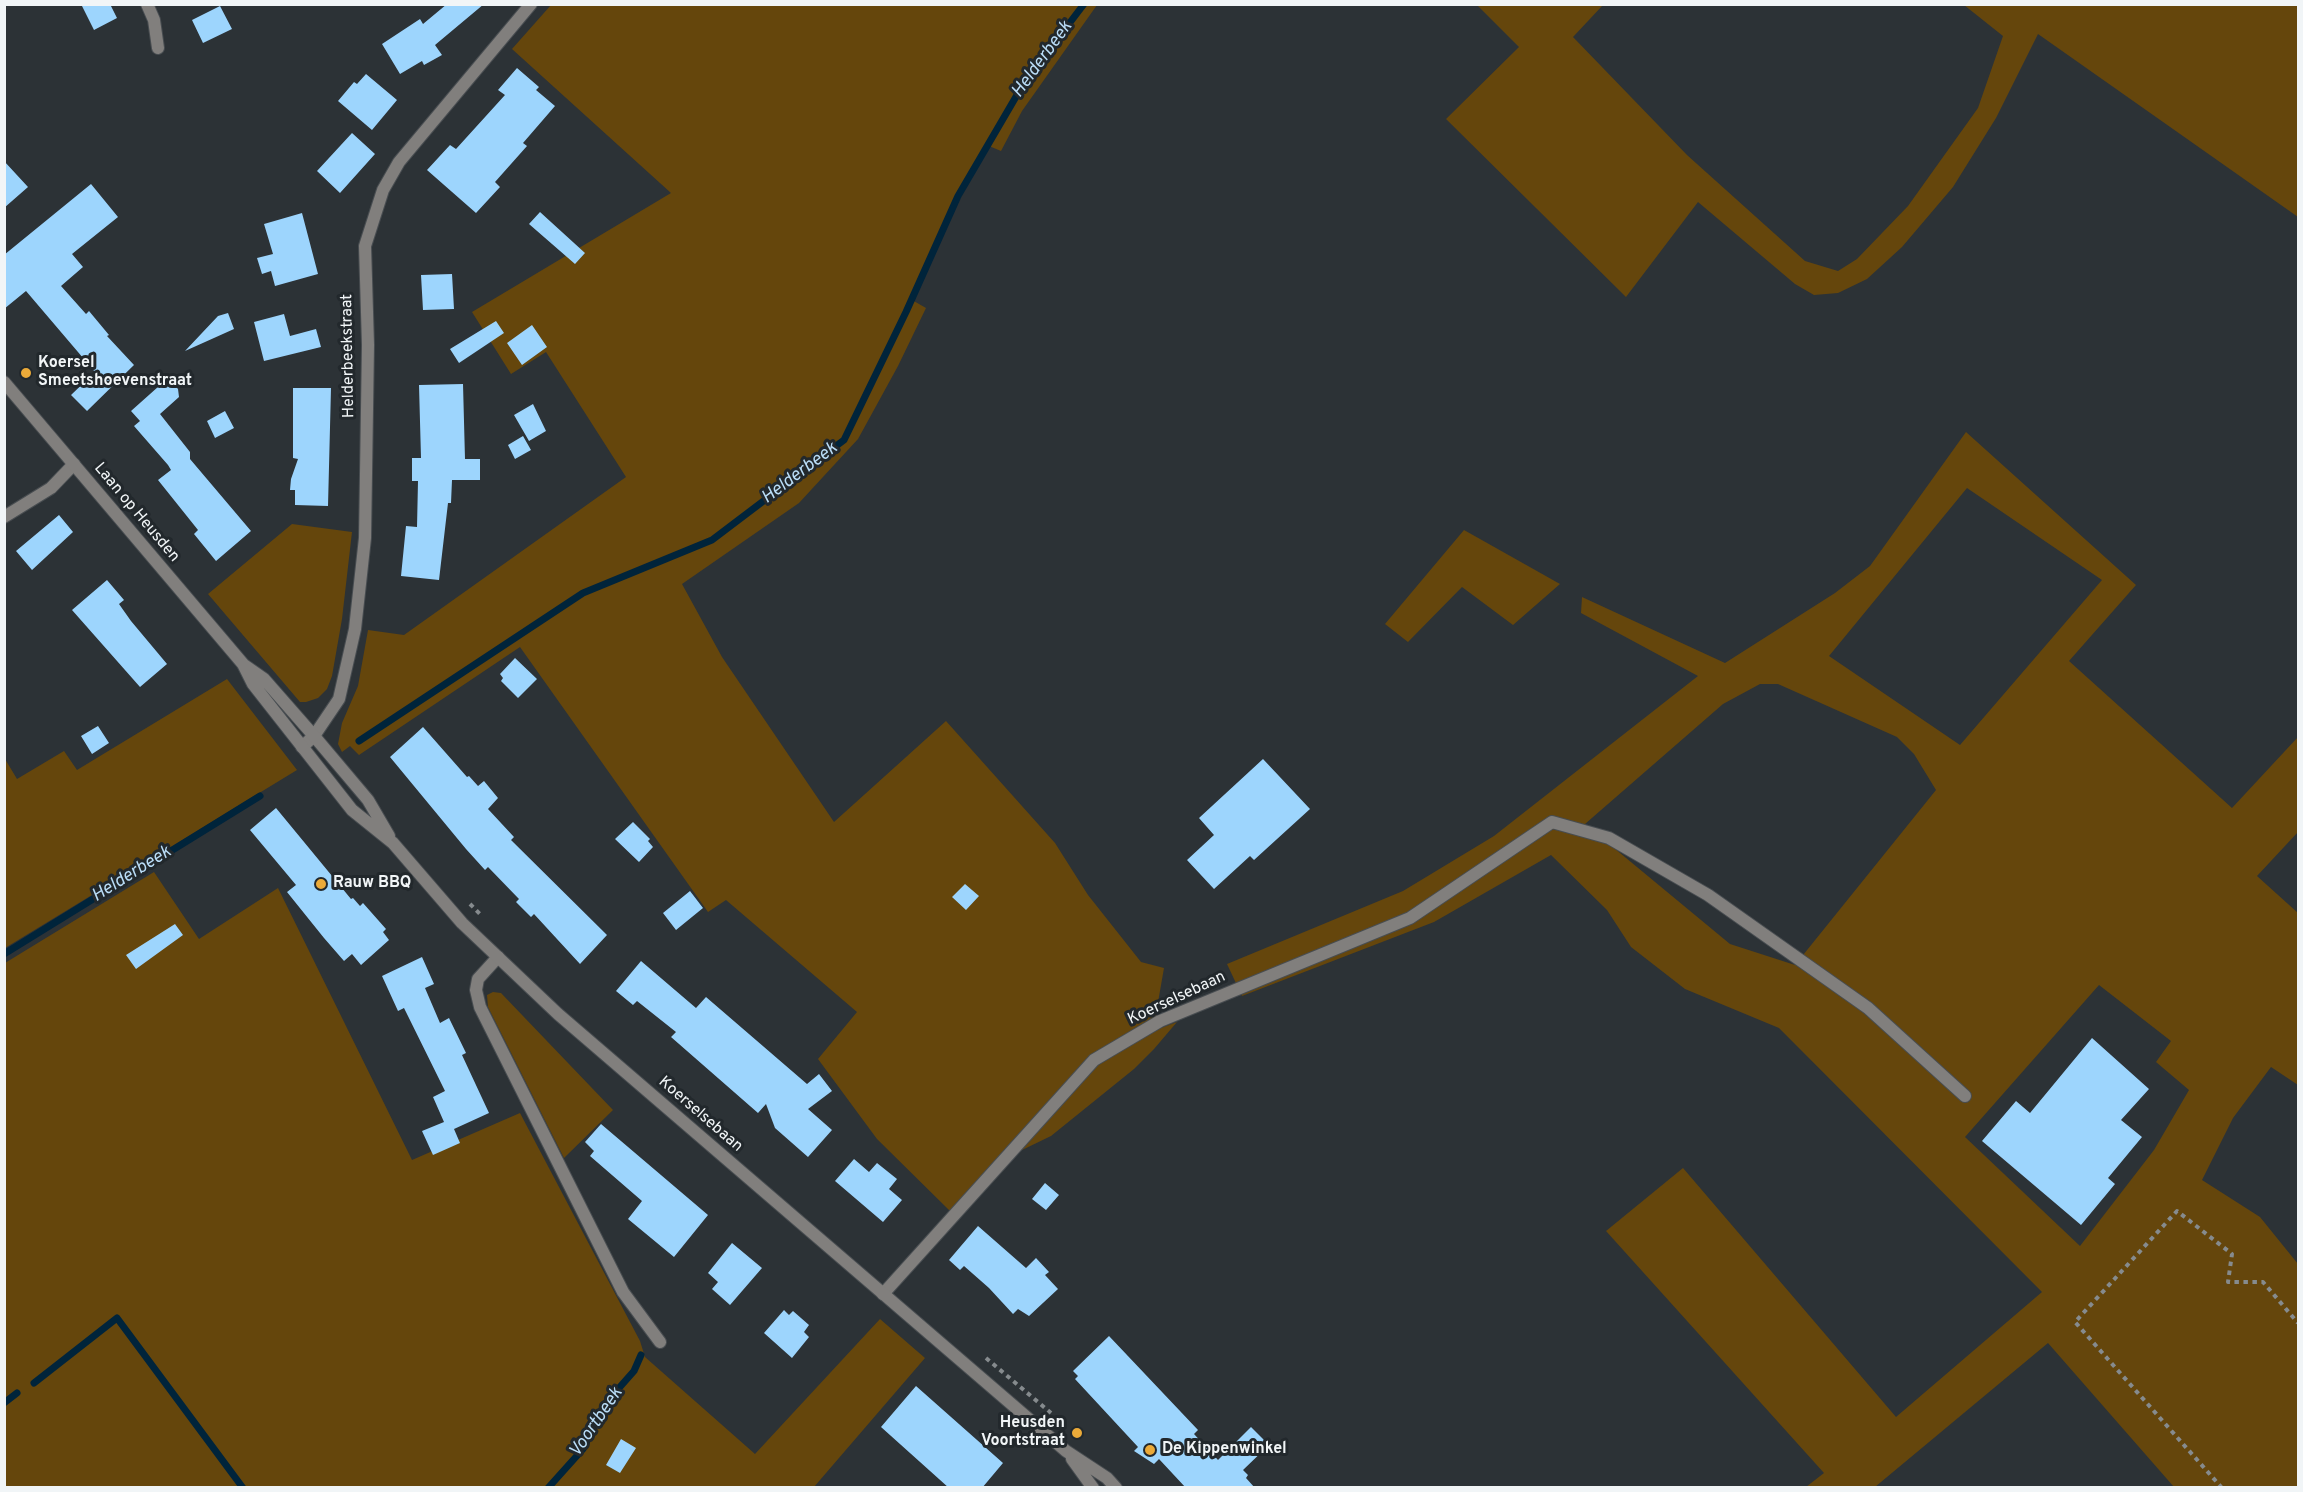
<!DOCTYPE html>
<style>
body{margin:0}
#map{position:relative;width:2303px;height:1492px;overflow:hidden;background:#2c3236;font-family:Overpass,sans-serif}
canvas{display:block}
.frame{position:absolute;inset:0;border:6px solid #f1f5f7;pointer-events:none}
</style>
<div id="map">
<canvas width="2303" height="1492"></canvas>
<div class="frame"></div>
</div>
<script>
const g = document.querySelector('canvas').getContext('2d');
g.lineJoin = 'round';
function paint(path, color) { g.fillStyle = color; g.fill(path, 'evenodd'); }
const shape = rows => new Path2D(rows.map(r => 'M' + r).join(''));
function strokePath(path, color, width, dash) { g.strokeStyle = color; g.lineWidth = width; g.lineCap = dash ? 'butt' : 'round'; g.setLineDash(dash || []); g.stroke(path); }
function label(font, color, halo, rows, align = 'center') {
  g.font = font + ' Overpass,sans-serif'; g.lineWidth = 6; g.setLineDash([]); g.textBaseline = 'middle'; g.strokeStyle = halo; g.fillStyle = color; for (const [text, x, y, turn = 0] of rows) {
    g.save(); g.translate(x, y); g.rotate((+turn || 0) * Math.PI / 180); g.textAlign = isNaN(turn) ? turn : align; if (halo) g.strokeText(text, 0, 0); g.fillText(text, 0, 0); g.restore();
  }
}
paint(shape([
 [551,5,1097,5,1022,111,1001,151,989,146,953,212,912,300,926,308,898,366,858,439,799,503,682,584,722,657,834,822,946,721,1055,843,1088,895,1141,962,1164,968,1153,1031,1177,1022,1154,1049,1134,1069,1051,1136,1020,1151,951,1212,877,1139,818,1059,857,1012,726,900,708,912,520,647,359,755,350,746,342,752,338,744,342,723,358,686,368,630,404,635,626,477,546,352,511,374,472,312,671,193,512,49],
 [1477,5,1603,5,1573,37,1687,155,1805,261,1838,271,1857,259,1908,206,1978,108,2003,36,1964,5,2298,5,2298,217,2038,34,1996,118,1953,187,1902,247,1867,279,1838,293,1814,295,1795,284,1698,202,1626,297,1446,119,1519,47],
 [1966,432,2136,585,2069,661,2232,808,2298,737,2298,832,2257,876,2298,913,2298,1085,2271,1067,2233,1118,2202,1180,2260,1217,2298,1264,2298,1487,2174,1487,2048,1343,1875,1487,1806,1487,1824,1473,1606,1231,1683,1168,1896,1417,2042,1292,1779,1028,1685,989,1631,947,1607,910,1551,855,1434,922,1242,996,1227,964,1403,891,1494,836,1698,676,1581,613,1582,597,1725,663,1835,593,1870,566],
 [1967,488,2102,580,1960,745,1829,656],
 [1760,684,1778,684,1897,737,1914,754,1936,790,1795,965,1730,944,1585,824,1723,704],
 [2099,985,2171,1041,2156,1062,2189,1090,2154,1150,2080,1246,1965,1137],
 [292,524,352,532,342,619,332,676,327,689,318,698,306,702,300,702,208,594],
 [1464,530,1560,584,1513,625,1462,587,1408,642,1385,624],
 [227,679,297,770,5,948,5,759,17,779,64,751,77,770],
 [154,872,199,939,278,888,412,1160,520,1113,640,1341,645,1357,755,1454,880,1319,925,1358,814,1487,5,1488,5,963],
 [493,992,501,993,613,1110,564,1158,488,1007,487,995]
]), '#65460c');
strokePath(shape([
 [359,741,583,593,712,540,844,440,906,312,958,196,1024,83,1084,4],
 [4,954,260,796],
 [34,1383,117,1318,243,1488],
 [4,1403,17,1393],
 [548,1488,583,1449,604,1405,634,1371,641,1355]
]), '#00243b', 7);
paint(shape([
 [81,4,110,4,117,18,94,30],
 [447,4,484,4,435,45,442,55,424,65,422,61,400,74,382,44,420,19,423,24],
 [220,6,232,29,203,43,192,20],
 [517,68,539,87,536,90,555,106,523,143,527,146,495,182,500,187,476,213,427,170,450,145,456,149,505,95,498,90],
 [366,74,397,100,372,130,338,101,354,82,357,84],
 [352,133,375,154,340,193,317,171],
 [4,161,28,187,4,208],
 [91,184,118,217,72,254,83,267,61,286,86,314,89,311,109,335,107,336,134,365,87,411,71,395,95,372,26,291,4,309,4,255],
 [540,212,585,253,575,264,529,224],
 [302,213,318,274,275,286,271,271,262,274,257,258,273,254,264,224],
 [452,274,454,309,423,310,421,275],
 [228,313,234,329,185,351,218,316],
 [284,314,290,336,316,329,321,347,264,361,254,322],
 [496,321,504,333,459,363,450,349],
 [532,325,547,347,522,365,507,343],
 [168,378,178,389,179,397,160,414,190,452,190,459,251,531,216,561,194,534,198,530,158,480,171,470,168,465,134,426,140,421,131,411],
 [463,384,465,459,480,459,480,480,452,480,451,503,448,503,439,580,401,576,406,526,417,527,418,481,412,481,412,458,421,458,419,385],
 [293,388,331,388,328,506,295,505,295,490,290,490,291,479,298,459,293,458],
 [533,404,546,431,529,441,514,415],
 [225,411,234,428,215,438,207,421],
 [523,436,531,450,515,459,508,445],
 [59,515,73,532,32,570,16,551],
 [107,580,124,600,119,604,131,621,167,664,140,687,72,610],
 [515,658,537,679,518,698,501,681,503,678,500,674],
 [98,726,109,743,92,754,81,736],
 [423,727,467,777,469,776,478,786,484,781,498,798,488,809,514,837,511,840,607,935,580,964,534,914,531,917,516,902,519,899,488,867,485,870,466,849,390,757],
 [1263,759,1310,809,1254,860,1250,856,1214,889,1187,860,1214,835,1199,818],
 [276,808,351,899,353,898,360,906,363,903,386,929,383,932,389,940,361,965,352,954,344,961,324,938,287,892,296,885,250,830],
 [633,822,650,839,648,841,653,847,639,862,615,839],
 [965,884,979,896,966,910,952,897],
 [690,891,703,908,676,930,663,913],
 [175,924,183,935,136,969,126,955],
 [422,957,434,984,425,988,440,1023,449,1018,466,1053,462,1055,489,1113,454,1129,460,1143,433,1155,422,1131,444,1122,433,1097,445,1091,404,1008,398,1011,382,976],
 [641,961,696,1008,706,997,807,1084,819,1074,832,1091,808,1109,832,1130,808,1157,775,1128,766,1104,758,1113,671,1037,676,1032,637,1001,633,1005,616,991],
 [2092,1038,2149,1089,2121,1120,2142,1137,2108,1178,2115,1184,2081,1225,1982,1141,2016,1101,2030,1113],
 [601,1124,708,1215,674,1257,628,1219,642,1201,590,1156,594,1151,585,1142],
 [854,1159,869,1172,877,1163,897,1179,889,1189,902,1200,883,1222,835,1181],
 [1045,1183,1059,1195,1046,1210,1032,1199],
 [978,1226,1026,1268,1036,1258,1049,1272,1045,1275,1058,1289,1029,1316,1018,1309,1013,1314,989,1288,964,1266,960,1270,949,1260],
 [732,1243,762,1268,730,1305,712,1289,718,1282,708,1273],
 [784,1310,789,1315,793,1311,809,1325,804,1332,809,1337,792,1358,764,1333],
 [1109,1336,1198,1430,1194,1434,1218,1460,1251,1427,1269,1445,1243,1470,1248,1475,1246,1478,1255,1488,1186,1488,1159,1459,1154,1464,1134,1451,1138,1447,1075,1379,1078,1376,1073,1371],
 [916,1386,1003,1463,982,1488,949,1488,881,1427],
 [621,1439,636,1448,620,1473,606,1465]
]), '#9dd5fd');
const minor = shape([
 [147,4,154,20,158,48],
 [4,517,51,488,74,464],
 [302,747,314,736,339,699,355,629,365,538,368,345,365,246,383,190,399,162,531,4],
 [498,957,478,979,476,990,480,1007,623,1292,660,1342],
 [883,1294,1094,1060,1160,1021,1410,918,1552,822,1609,838,1708,895,1868,1008,1965,1096]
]);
const tertiary = shape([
 [4,382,243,664,253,684,352,810,393,843,462,923,558,1014,1066,1451,1107,1478,1116,1488],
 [244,665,264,679,314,736,368,800,389,836],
 [1072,1459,1093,1488]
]);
strokePath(minor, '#484d51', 14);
strokePath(tertiary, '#484d51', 14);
strokePath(shape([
 [470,904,482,916],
 [986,1358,1051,1413],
 [2222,1488,2075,1322,2177,1211,2232,1254,2228,1282,2263,1282,2298,1323]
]), '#868b8e', 4, [4.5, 4.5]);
strokePath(minor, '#817f7d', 12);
strokePath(tertiary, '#817f7d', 12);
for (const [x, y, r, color] of [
 [26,373,6,"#ebaa39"],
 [321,884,6,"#ebaa39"],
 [1077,1433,6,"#ebaa39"],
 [1150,1450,6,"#ebaa39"]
]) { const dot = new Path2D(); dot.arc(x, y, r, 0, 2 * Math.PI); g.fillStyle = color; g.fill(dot); strokePath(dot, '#22282c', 2); }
label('16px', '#f1f5f7', '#22282c', [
 ["Helderbeekstraat",349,356,-91],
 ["Laan op Heusden",136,513,50],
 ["Koerselsebaan",1177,999,-25],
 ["Koerselsebaan",700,1115,41]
]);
label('bold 16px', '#f1f5f7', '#22282c', [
 ["Koersel",38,364],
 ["Smeetshoevenstraat",38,382],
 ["Rauw BBQ",333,884],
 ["Heusden",1065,1424,"right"],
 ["Voortstraat",1065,1442,"right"],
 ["De Kippenwinkel",1162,1450]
], 'left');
label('italic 18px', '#baddf7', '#22282c', [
 ["Helderbeek",1043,60,-54],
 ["Helderbeek",800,474,-37],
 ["Helderbeek",132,875,-32],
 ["Voortbeek",597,1423,-56]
]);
</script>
